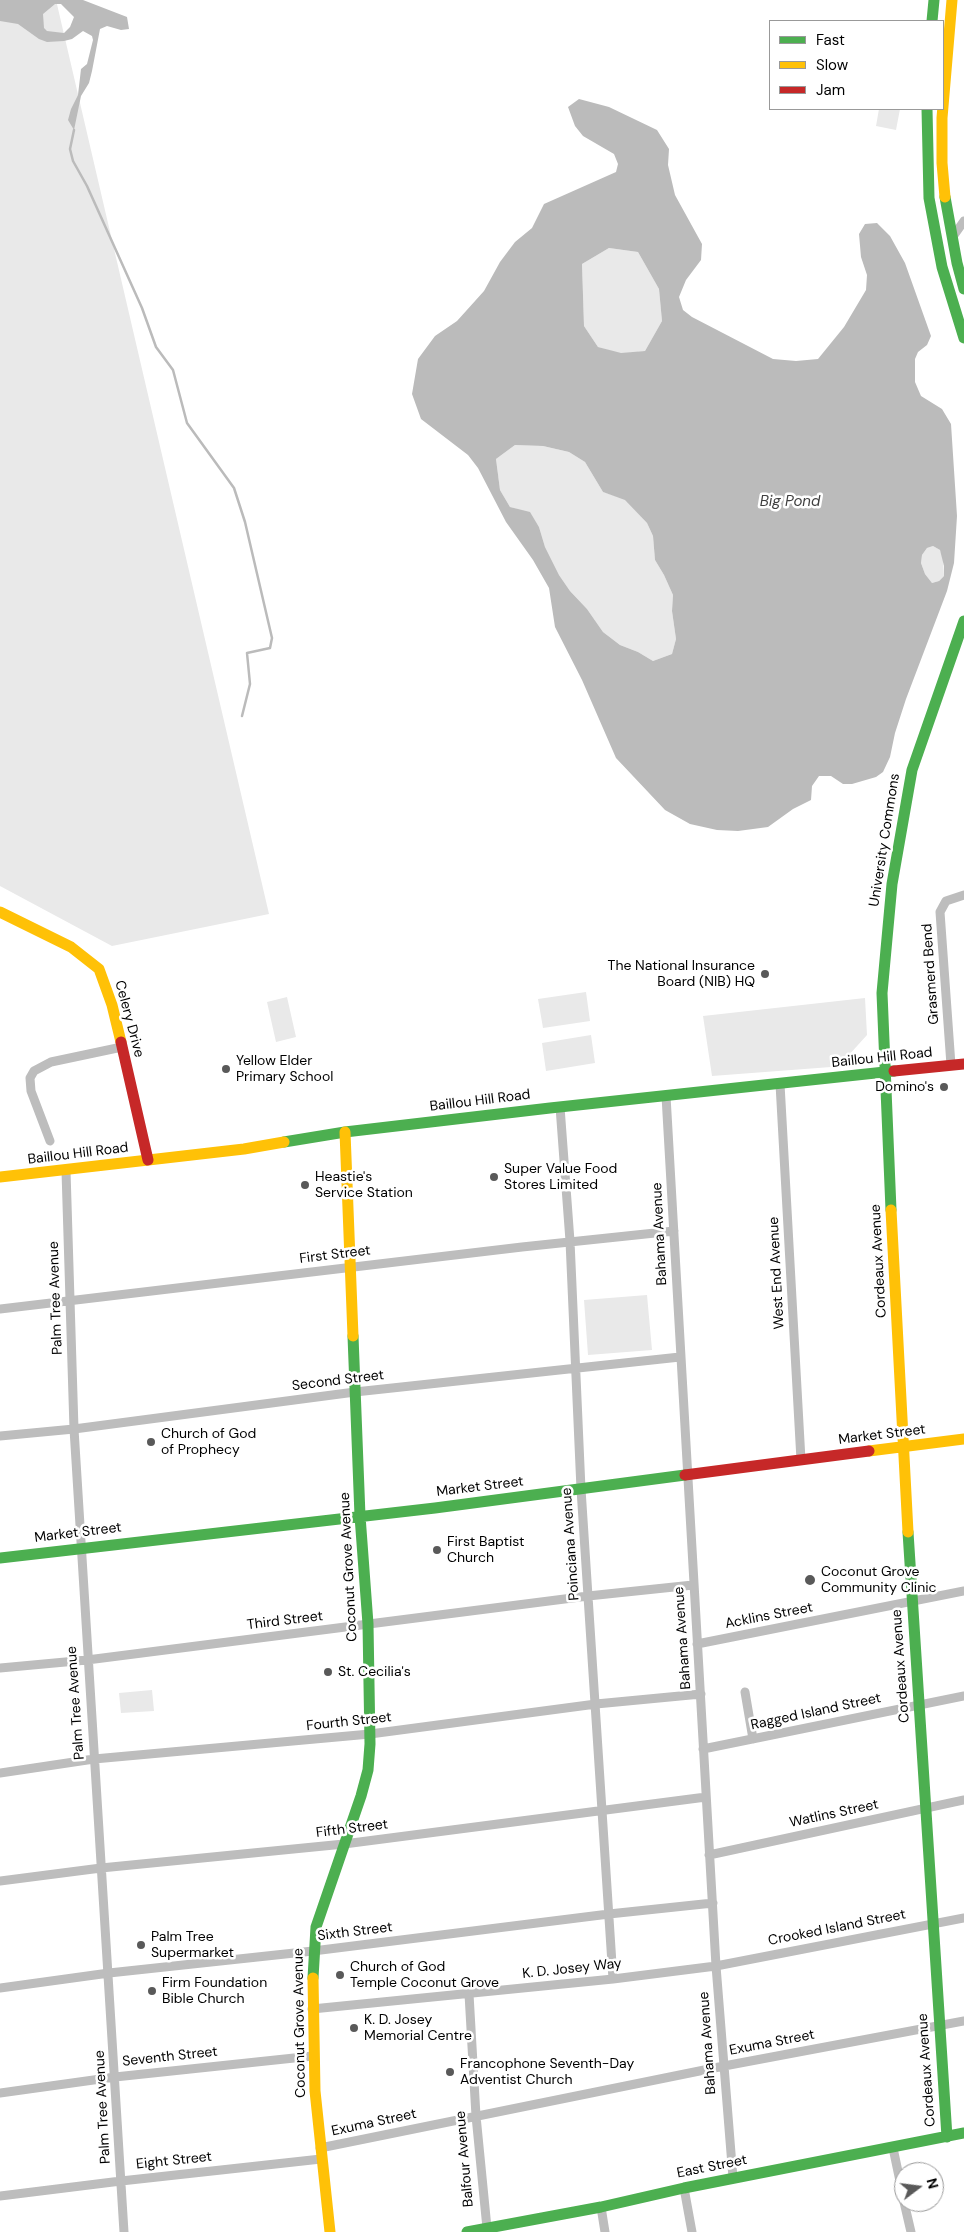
<!DOCTYPE html>
<style>
body{margin:0}
#map{position:relative;width:964px;height:2232px;overflow:hidden;background:#fff;font-family:"DM Sans",sans-serif}
canvas{display:block}
.legend{position:absolute;left:769px;top:20px;width:175px;height:90px;box-sizing:border-box;background:#fff;border:1px solid #999;margin:0;padding:6px 9px;list-style:none;font-size:15px;color:#000}
.legend li{display:flex;align-items:center;gap:10px;height:25px}
.legend b{width:25px;border:1px solid #999}
.north{position:absolute;left:894px;top:2162px;width:50px;height:50px;box-sizing:border-box;background:#fff;border:1px solid #999;border-radius:50%;rotate:75deg;font-size:14px;font-weight:700;line-height:20px;text-align:center;color:#000}
.north::after{content:'';display:block;margin:auto;width:18px;height:22px;background:#595959;clip-path:polygon(50% 0,100% 100%,50% 72%,0 100%)}
</style>
<div id="map">
<canvas width="964" height="2232"></canvas>
<ul class="legend">
<li><b style="height:6px;background:#4caf50"></b>Fast</li>
<li><b style="height:6px;background:#ffc107"></b>Slow</li>
<li><b style="height:6px;background:#c62828"></b>Jam</li>
</ul>
<div class="north">N</div>
</div>
<script>
const g = document.querySelector('canvas').getContext('2d');
g.lineJoin = 'round';
function paint(path, color) { g.fillStyle = color; g.fill(path, 'evenodd'); }
const shape = rows => new Path2D(rows.map(r => 'M' + r).join(''));
function strokePath(path, color, width, dash) { g.strokeStyle = color; g.lineWidth = width; g.lineCap = dash ? 'butt' : 'round'; g.setLineDash(dash || []); g.stroke(path); }
function label(font, color, halo, rows, align = 'center') {
  g.font = font + ' "DM Sans",sans-serif'; g.lineWidth = 5; g.setLineDash([]); g.textBaseline = 'middle'; g.strokeStyle = halo; g.fillStyle = color; for (const [text, x, y, turn = 0] of rows) {
    g.save(); g.translate(x, y); g.rotate((+turn || 0) * Math.PI / 180); g.textAlign = isNaN(turn) ? turn : align; if (halo) g.strokeText(text, 0, 0); g.fillText(text, 0, 0); g.restore();
  }
}
paint(shape([
 [0,0,56,0,269,914,112,946,0,886],
 [879,109,900,109,896,130,876,126],
 [609,248,638,252,659,289,662,321,645,351,621,354,598,347,584,326,582,264],
 [515,445,543,446,569,452,585,462,603,492,625,499,647,523,653,536,655,560,664,575,673,595,672,611,676,639,672,654,653,661,638,652,620,645,603,632,587,609,570,591,559,575,545,547,539,527,530,513,510,507,500,490,496,459],
 [933,546,940,550,943,557,944,576,939,581,932,583,925,574,921,563,922,555,927,548],
 [586,992,590,1021,543,1028,538,999],
 [287,997,296,1037,276,1042,267,1002],
 [865,998,867,1035,848,1056,831,1067,712,1076,703,1016],
 [591,1035,595,1063,546,1071,542,1043],
 [647,1295,652,1350,588,1355,584,1300],
 [152,1690,154,1711,121,1713,119,1693]
]), '#e9e9e9');
paint(shape([
 [0,0,83,0,127,17,129,29,121,30,107,26,100,29,92,71,89,83,81,96,74,130,68,120,71,109,78,95,81,69,87,64,93,40,92,36,83,31,72,39,64,41,47,42,39,39,18,24,0,21],
 [55,4,61,4,74,17,70,27,64,33,47,31,44,28,43,14],
 [579,99,609,107,657,130,669,149,668,165,675,195,702,244,701,260,686,280,679,297,683,310,692,317,773,359,796,361,818,359,844,327,866,290,867,275,861,257,859,234,865,224,877,223,890,236,905,263,931,336,927,345,918,352,915,359,915,382,921,396,942,409,951,424,957,516,954,563,947,591,906,699,895,733,890,757,883,772,876,777,852,784,843,784,831,776,819,776,812,786,811,800,793,809,768,827,738,831,717,830,690,824,665,810,616,758,582,680,555,627,549,588,533,560,506,522,478,468,468,455,421,419,412,394,418,359,435,336,457,321,484,291,500,262,515,242,532,228,544,204,616,172,618,164,614,154,583,136,575,126,568,107],
 [609,248,638,252,659,289,662,321,645,351,621,353,598,347,584,326,582,264],
 [515,445,543,446,569,452,585,462,603,492,625,500,647,523,653,536,655,560,664,575,673,595,672,611,676,639,672,654,653,661,638,652,620,645,603,632,587,609,570,591,559,575,545,547,539,527,530,512,510,507,500,490,496,459],
 [933,546,940,550,944,566,944,576,939,581,932,583,925,574,921,563,922,555,927,548]
]), '#bbb');
strokePath(shape([
 [74,130,70,149,73,161,87,186,142,308,156,347,173,370,187,423,234,488,245,522,272,638,270,648,247,653,250,684,242,716]
]), '#bbb', 2.5);
strokePath(shape([
 [952,238,964,221],
 [951,1065,940,912,946,901,964,895],
 [780,1084,801,1460],
 [666,1096,716,1966,733,2178],
 [560,1107,570,1241,581,1489,613,1979],
 [50,1141,31,1091,30,1078,34,1071,51,1062,122,1047],
 [66,1171,74,1429,124,2232],
 [0,1309,522,1247,674,1231],
 [0,1436,74,1429,355,1392,680,1357],
 [697,1644,964,1591],
 [0,1668,87,1660,588,1596,693,1585],
 [745,1692,753,1739],
 [703,1749,964,1696],
 [0,1773,94,1759,370,1734,596,1704,701,1694],
 [709,1855,964,1800],
 [0,1881,101,1868,344,1844,706,1797],
 [0,1988,109,1973,313,1951,609,1914,713,1903],
 [469,1994,476,2116,487,2228],
 [312,2009,613,1979,716,1966,964,1918],
 [0,2093,115,2077,313,2056],
 [320,2148,724,2066,964,2021],
 [893,2148,904,2200],
 [684,2188,692,2232],
 [0,2196,121,2181,321,2159],
 [904,2202,911,2232],
 [601,2207,605,2232]
]), '#bdbdbd', 9);
strokePath(shape([
 [932,21,934,0],
 [927,109,929,198,942,267,964,338],
 [945,197,957,263,964,289],
 [284,1142,345,1132,550,1108,894,1071],
 [891,1210,882,993,892,884,912,770,964,621],
 [908,1532,947,2137],
 [0,1558,435,1508,685,1475],
 [313,1978,316,1927,361,1796,368,1770,370,1744,368,1624,360,1516,353,1336],
 [467,2232,601,2207,684,2188,964,2133]
]), '#4caf50', 11);
strokePath(shape([
 [945,197,942,163,942,118,952,0],
 [0,912,71,947,99,969,112,1005,121,1042],
 [345,1132,353,1336],
 [0,1177,244,1149,284,1142],
 [891,1210,908,1532],
 [869,1451,964,1439],
 [313,1978,315,2091,330,2232]
]), '#ffc107', 11);
strokePath(shape([
 [121,1042,148,1160],
 [894,1071,964,1064],
 [685,1475,869,1451]
]), '#c62828', 11);
for (const [x, y, r, color] of [
 [765,974,5,"#595959"],
 [226,1069,5,"#595959"],
 [944,1087,5,"#595959"],
 [494,1177,5,"#595959"],
 [305,1185,5,"#595959"],
 [151,1442,5,"#595959"],
 [437,1550,5,"#595959"],
 [810,1580,6,"#595959"],
 [328,1672,5,"#595959"],
 [141,1945,5,"#595959"],
 [340,1975,5,"#595959"],
 [152,1991,5,"#595959"],
 [354,2028,5,"#595959"],
 [450,2072,5,"#595959"]
]) { const dot = new Path2D(); dot.arc(x, y, r, 0, 2 * Math.PI); g.fillStyle = color; g.fill(dot); strokePath(dot, '#fff', 2); }
label('14px', '#000', '#fff', [
 ["University Commons",885,840,-81],
 ["Grasmerd Bend",931,974,-94],
 ["Celery Drive",129,1019,75],
 ["Baillou Hill Road",882,1058,-6],
 ["Baillou Hill Road",480,1101,-7],
 ["Baillou Hill Road",78,1154,-7],
 ["Bahama Avenue",660,1234,-93],
 ["First Street",335,1255,-7],
 ["Cordeaux Avenue",879,1261,-93],
 ["West End Avenue",777,1273,-93],
 ["Palm Tree Avenue",56,1298,-92],
 ["Second Street",338,1381,-7],
 ["Market Street",882,1435,-7],
 ["Market Street",480,1487,-7],
 ["Market Street",78,1533,-7],
 ["Poinciana Avenue",571,1544,-94],
 ["Coconut Grove Avenue",349,1567,-93],
 ["Acklins Street",769,1616,-11],
 ["Third Street",285,1621,-7],
 ["Bahama Avenue",683,1638,-94],
 ["Cordeaux Avenue",901,1666,-94],
 ["Palm Tree Avenue",76,1703,-94],
 ["Ragged Island Street",816,1712,-12],
 ["Fourth Street",349,1722,-6],
 ["Watlins Street",834,1814,-12],
 ["Fifth Street",352,1829,-7],
 ["Crooked Island Street",837,1928,-11],
 ["Sixth Street",355,1932,-7],
 ["K. D. Josey Way",572,1969,-6],
 ["Coconut Grove Avenue",300,2023,-91],
 ["Bahama Avenue",708,2043,-94],
 ["Exuma Street",772,2043,-11],
 ["Seventh Street",170,2057,-6],
 ["Cordeaux Avenue",927,2070,-94],
 ["Palm Tree Avenue",103,2107,-93],
 ["Exuma Street",374,2123,-12],
 ["Balfour Avenue",465,2159,-95],
 ["Eight Street",174,2161,-6],
 ["East Street",712,2167,-11]
]);
label('14px', '#000', '#fff', [
 ["The National Insurance",755,966,"right"],
 ["Board (NIB) HQ",755,982,"right"],
 ["Yellow Elder",236,1061],
 ["Primary School",236,1077],
 ["Domino's",934,1087,"right"],
 ["Super Value Food",504,1169],
 ["Stores Limited",504,1185],
 ["Heastie's",315,1177],
 ["Service Station",315,1193],
 ["Church of God",161,1434],
 ["of Prophecy",161,1450],
 ["First Baptist",447,1542],
 ["Church",447,1558],
 ["Coconut Grove",821,1572],
 ["Community Clinic",821,1588],
 ["St. Cecilia's",338,1672],
 ["Palm Tree",151,1937],
 ["Supermarket",151,1953],
 ["Church of God",350,1967],
 ["Temple Coconut Grove",350,1983],
 ["Firm Foundation",162,1983],
 ["Bible Church",162,1999],
 ["K. D. Josey",364,2020],
 ["Memorial Centre",364,2036],
 ["Francophone Seventh-Day",460,2064],
 ["Adventist Church",460,2080]
], 'left');
label('italic 15px', '#3f3f3f', '#fff', [
 ["Big Pond",790,502]
]);
</script>
